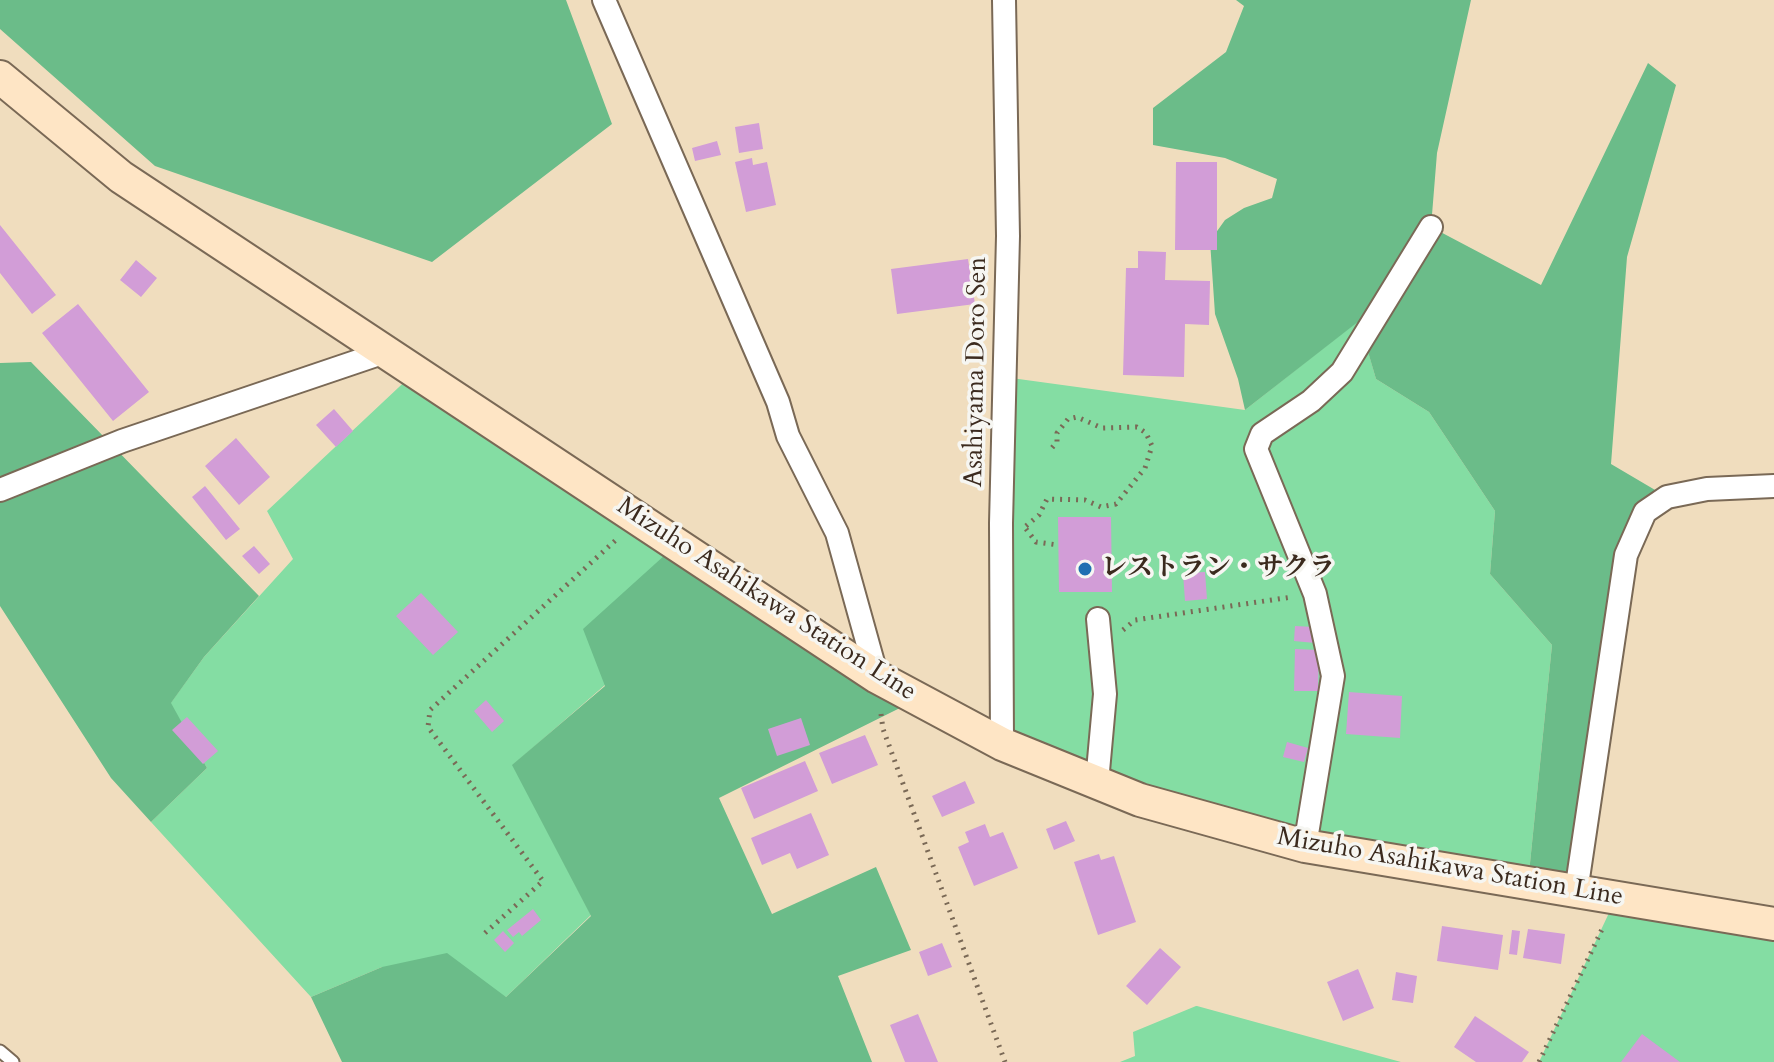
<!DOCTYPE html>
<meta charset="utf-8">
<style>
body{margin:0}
canvas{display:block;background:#f0ddbe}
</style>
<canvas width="1774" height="1062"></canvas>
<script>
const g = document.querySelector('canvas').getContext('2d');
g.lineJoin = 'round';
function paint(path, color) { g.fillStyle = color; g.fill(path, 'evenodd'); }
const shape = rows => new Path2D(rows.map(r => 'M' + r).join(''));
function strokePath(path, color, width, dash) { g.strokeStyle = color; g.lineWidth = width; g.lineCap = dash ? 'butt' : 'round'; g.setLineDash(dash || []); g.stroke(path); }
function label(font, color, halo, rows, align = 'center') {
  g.font = font + ' Cardo,"Noto Serif JP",serif'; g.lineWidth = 7; g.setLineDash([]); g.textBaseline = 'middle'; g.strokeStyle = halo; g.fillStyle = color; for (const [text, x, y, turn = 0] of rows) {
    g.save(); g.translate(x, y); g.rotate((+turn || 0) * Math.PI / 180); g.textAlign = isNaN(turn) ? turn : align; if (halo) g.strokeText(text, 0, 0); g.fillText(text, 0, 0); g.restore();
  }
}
paint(shape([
 [1359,320,1376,379,1429,412,1495,511,1490,574,1552,645,1528,883,1305,846,1002,744,1004,377,1245,410],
 [415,372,676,545,605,685,513,765,591,915,506,997,382,967,311,997,151,822,207,768,170,704,204,657,293,559,267,511],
 [1616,898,1774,924,1774,1062,1539,1062],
 [1196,1006,1197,1006,1401,1062,1120,1062,1135,1056,1133,1032]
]), '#84dda3');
paint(shape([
 [0,0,566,0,612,124,432,262,155,166,0,29],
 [1236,0,1471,0,1437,153,1431,227,1541,285,1648,63,1676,85,1627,257,1611,464,1667,497,1626,555,1576,892,1528,883,1552,645,1490,574,1495,511,1429,412,1376,379,1359,321,1245,410,1238,379,1215,314,1210,241,1225,220,1244,208,1272,198,1277,179,1225,158,1153,145,1153,108,1226,52,1244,6],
 [31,362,259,596,204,657,171,703,207,768,151,822,111,778,0,606,0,363],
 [676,545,918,699,719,798,772,914,876,867,911,950,838,976,872,1062,342,1062,311,997,382,967,447,953,506,997,591,916,512,765,605,686,583,629]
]), '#6bbc89');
paint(shape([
 [759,123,763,149,739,153,735,127],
 [717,141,721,155,695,161,692,148],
 [752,158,753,165,767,162,776,205,746,212,735,162],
 [1176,162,1217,162,1217,250,1175,250],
 [0,225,56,295,32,314,0,273],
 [1138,251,1166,252,1165,280,1210,281,1209,325,1185,324,1184,377,1123,375,1126,268,1138,268],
 [968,259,975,304,897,314,891,269],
 [136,260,157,278,141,297,120,280],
 [78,304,149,392,113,421,42,333],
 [334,409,353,431,336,447,316,425],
 [236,438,270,477,239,505,205,466],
 [205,486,240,529,226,540,192,497],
 [1058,517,1111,517,1112,592,1059,592],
 [254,546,270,564,259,574,242,556],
 [1205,572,1207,599,1185,601,1183,573],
 [421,593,458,632,433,655,396,616],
 [1295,626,1315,627,1315,643,1294,641],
 [1295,649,1319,650,1318,691,1294,691],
 [1349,692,1402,696,1400,738,1346,734],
 [486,700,504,721,492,732,474,711],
 [187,717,218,751,203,764,172,730],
 [801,718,810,745,777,756,768,729],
 [865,735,878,765,832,784,819,753],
 [1287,742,1308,748,1304,762,1283,757],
 [805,761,818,791,754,819,741,788],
 [965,781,975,803,942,817,932,796],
 [811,813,829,855,797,869,790,853,762,865,751,838],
 [1066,821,1075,841,1054,850,1046,829],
 [985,824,990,837,1003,832,1018,868,974,886,958,847,969,842,965,832],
 [1099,854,1101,860,1114,856,1136,922,1098,935,1074,862],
 [533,909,541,920,522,936,519,932,513,937,507,930],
 [1442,926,1503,935,1498,970,1437,961],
 [1528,929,1565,934,1561,964,1523,958],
 [1512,930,1520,931,1517,955,1509,954],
 [503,931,514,943,505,952,494,940],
 [942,943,952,967,928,976,919,952],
 [1160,948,1181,967,1147,1005,1126,986],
 [1358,969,1374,1008,1343,1021,1327,982],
 [1396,972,1417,976,1413,1003,1392,1000],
 [918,1014,938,1062,905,1062,890,1025],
 [1475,1016,1529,1052,1522,1062,1476,1062,1454,1047],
 [1642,1034,1680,1062,1621,1062]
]), '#d29dd7');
const service = shape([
 [0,1051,13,1062]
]);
const minor = shape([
 [604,0,778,402,788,436,837,533,877,677],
 [0,490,122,441,385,352],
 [1002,744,1001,523,1008,236,1004,0],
 [1097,782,1105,694,1098,619],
 [1305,846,1333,676,1315,594,1256,449,1262,434,1311,401,1342,372,1431,227],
 [1576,892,1626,555,1645,512,1667,497,1707,489,1774,486]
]);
const secondary = shape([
 [0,77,121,177,877,677,1002,744,1140,800,1305,846,1774,924]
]);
strokePath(service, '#7a6956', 15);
strokePath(minor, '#7a6956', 26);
strokePath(secondary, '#7a6956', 36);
strokePath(shape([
 [1026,526,1039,515,1047,499,1085,500,1101,507,1116,504,1145,468,1152,446,1146,433,1137,427,1102,428,1077,417,1068,419,1057,433,1057,442,1051,449],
 [1026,529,1036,542,1058,545],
 [1123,630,1135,620,1292,597],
 [881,714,883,729,1005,1062],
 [485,933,543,881,428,727,430,710,617,539],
 [1539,1062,1604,925]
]), '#7a6956', 5, [2, 6]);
strokePath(service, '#fff', 11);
strokePath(minor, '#fff', 22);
strokePath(secondary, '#fee5c5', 32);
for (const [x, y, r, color] of [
 [1085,569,8,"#1f6fb2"]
]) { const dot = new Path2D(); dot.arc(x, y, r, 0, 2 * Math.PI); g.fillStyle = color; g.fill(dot); strokePath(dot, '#f6f6f2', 3); }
label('26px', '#3b2a1e', '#f6f6f2', [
 ["Asahiyama Doro Sen",977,372,-89],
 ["Mizuho Asahikawa Station Line",766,600,33],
 ["Mizuho Asahikawa Station Line",1450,868,10]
]);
label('bold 26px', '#3b2a1e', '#f6f6f2', [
 ["レストラン・サクラ",1101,569]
], 'left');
</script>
